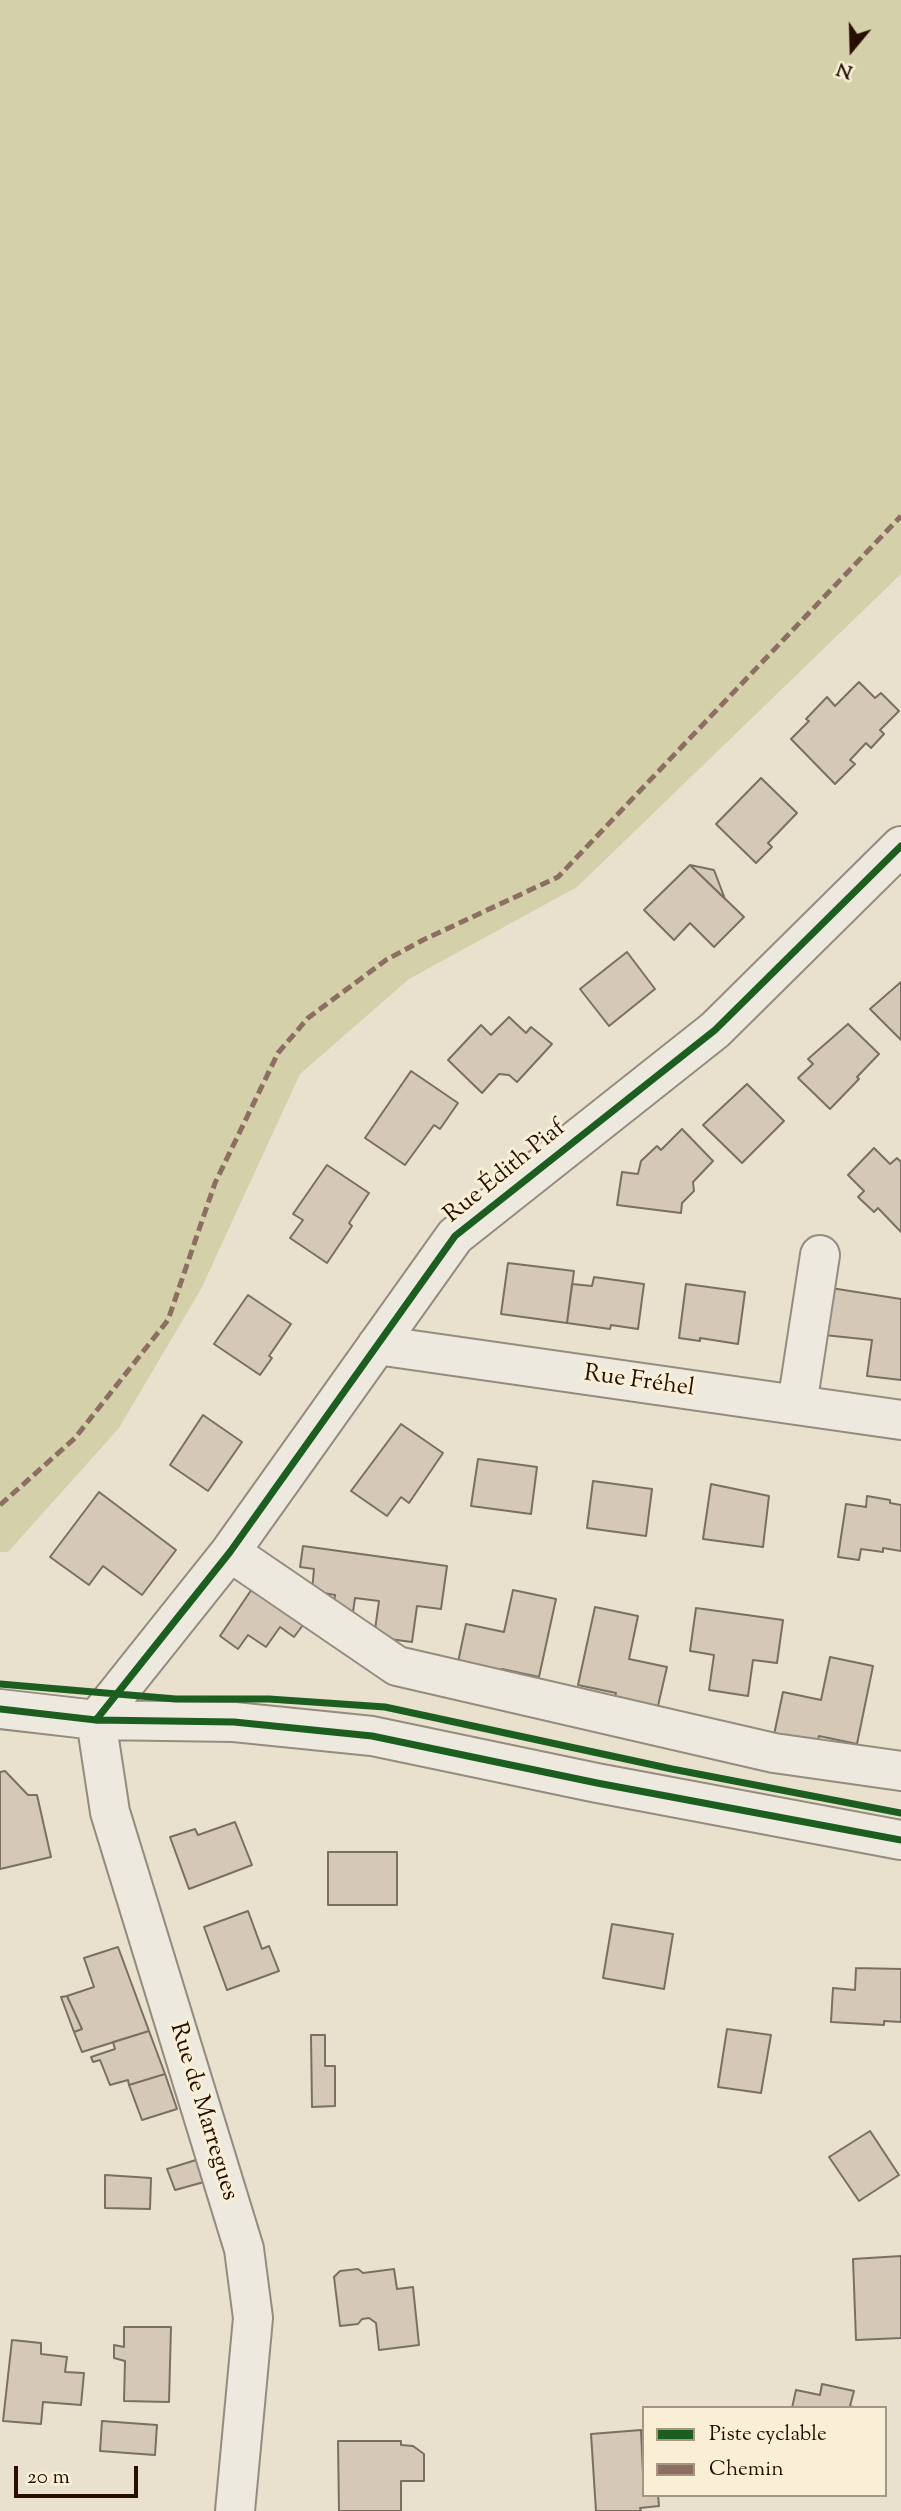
<!DOCTYPE html>
<meta charset="utf-8">
<style>
body{margin:0}
#map{position:relative;width:901px;height:2511px;overflow:hidden;background:#e9e1cd;font-family:"Sorts Mill Goudy",serif}
canvas{display:block}
.legend{position:absolute;left:642px;top:2406px;width:245px;height:91px;box-sizing:border-box;background:#f9efd6;border:2px solid #a59681;margin:0;padding:9px 12px;list-style:none;font-size:21px;color:#271001}
.legend li{display:flex;align-items:center;gap:14px;height:35px}
.legend b{width:35px;border:2px solid #a59681}
.north{position:absolute;left:817px;top:14px;width:70px;height:70px;-webkit-text-stroke:5px #f9efd6;paint-order:stroke;rotate:199deg;font-size:19px;font-weight:700;line-height:28px;text-align:center;color:#271001}
.north::after{content:'';display:block;margin:auto;width:24px;height:32px;background:#271001;clip-path:polygon(50% 0,100% 100%,50% 72%,0 100%)}
.scale{position:absolute;left:14px;top:2466px;width:124px;height:32px;box-sizing:border-box;border:4px solid #271001;border-top:0;padding-left:9px;font-size:21px;line-height:24px;white-space:nowrap;color:#271001;-webkit-text-stroke:5px #f9efd6;paint-order:stroke}
</style>
<div id="map">
<canvas width="901" height="2511"></canvas>
<ul class="legend">
<li><b style="height:9px;background:#1b5e20"></b>Piste cyclable</li>
<li><b style="height:9px;background:#8d6e63"></b>Chemin</li>
</ul>
<div class="north">N</div>
<div class="scale">20 m</div>
</div>
<script>
const g = document.querySelector('canvas').getContext('2d');
g.lineJoin = 'round';
function paint(path, color) { g.fillStyle = color; g.fill(path, 'evenodd'); }
const shape = rows => new Path2D(rows.map(r => 'M' + r).join(''));
function strokePath(path, color, width, dash) { g.strokeStyle = color; g.lineWidth = width; g.lineCap = dash ? 'butt' : 'round'; g.setLineDash(dash || []); g.stroke(path); }
function label(font, color, halo, rows, align = 'center') {
  g.font = font + ' "Sorts Mill Goudy",serif'; g.lineWidth = 6; g.setLineDash([]); g.textBaseline = 'middle'; g.strokeStyle = halo; g.fillStyle = color; for (const [text, x, y, turn = 0] of rows) {
    g.save(); g.translate(x, y); g.rotate((+turn || 0) * Math.PI / 180); g.textAlign = isNaN(turn) ? turn : align; if (halo) g.strokeText(text, 0, 0); g.fillText(text, 0, 0); g.restore();
  }
}
paint(shape([
 [0,0,901,0,901,574,577,887,409,979,300,1074,201,1289,119,1428,8,1552,0,1552]
]), '#d4d0aa');
const building = shape([
 [859,682,875,698,881,693,899,711,880,730,884,734,871,748,866,743,850,760,855,764,835,784,791,739,809,721,806,719,827,697,835,706,859,682],
 [761,778,797,813,768,843,772,847,756,863,716,824,761,778],
 [690,865,714,870,725,899,690,865],
 [690,865,744,917,714,947,690,923,674,940,644,910,690,865],
 [627,952,655,989,609,1026,580,989,627,952],
 [901,982,901,1040,870,1009,901,982],
 [509,1017,526,1033,531,1027,552,1044,517,1082,509,1075,499,1074,482,1093,448,1060,481,1025,491,1035,509,1017],
 [848,1024,879,1054,857,1077,859,1079,830,1109,798,1078,813,1064,808,1059,848,1024],
 [411,1071,458,1103,440,1129,434,1125,405,1165,365,1138,411,1071],
 [747,1084,784,1121,742,1163,703,1125,747,1084],
 [682,1129,713,1161,693,1182,694,1191,682,1203,681,1213,617,1205,622,1172,638,1174,641,1161,657,1146,661,1150,682,1129],
 [874,1148,890,1164,897,1158,901,1162,901,1232,878,1208,874,1212,858,1197,864,1191,848,1175,874,1148],
 [327,1165,369,1193,349,1223,352,1226,327,1263,290,1238,303,1220,293,1214,327,1165],
 [508,1263,574,1271,567,1323,501,1314,508,1263],
 [594,1277,644,1284,638,1329,611,1325,610,1329,567,1323,572,1284,592,1286,594,1277],
 [686,1284,745,1292,738,1344,700,1338,700,1341,679,1338,686,1284],
 [831,1288,901,1299,901,1380,867,1376,872,1340,824,1335,831,1288],
 [248,1295,291,1324,269,1356,272,1358,260,1375,214,1344,248,1295],
 [203,1415,242,1442,208,1491,170,1465,203,1415],
 [401,1424,443,1453,409,1503,401,1497,387,1516,351,1491,401,1424],
 [478,1459,537,1467,531,1514,471,1506,478,1459],
 [593,1481,652,1489,646,1536,587,1528,593,1481],
 [711,1484,769,1496,763,1547,703,1539,711,1484],
 [99,1492,176,1550,142,1595,103,1566,89,1585,50,1557,99,1492],
 [867,1496,890,1500,890,1503,901,1505,901,1551,883,1548,883,1552,861,1549,859,1560,838,1557,846,1504,866,1507,867,1496],
 [303,1546,447,1566,441,1609,417,1606,412,1642,374,1637,379,1601,355,1598,353,1612,333,1610,335,1595,312,1591,314,1569,300,1567,303,1546],
 [254,1586,306,1621,294,1637,280,1627,266,1647,248,1635,238,1649,220,1636,254,1586],
 [513,1590,556,1599,539,1677,502,1669,500,1676,457,1667,466,1624,504,1632,513,1590],
 [595,1607,638,1616,629,1659,667,1667,657,1710,614,1700,616,1693,578,1685,595,1607],
 [696,1608,783,1620,777,1663,753,1660,748,1696,709,1690,714,1655,690,1651,696,1608],
 [830,1657,873,1666,857,1744,819,1736,817,1744,774,1735,783,1692,821,1700,830,1657],
 [5,1771,28,1795,37,1795,51,1857,0,1869,0,1772,5,1771],
 [235,1822,252,1865,189,1889,170,1837,195,1829,198,1835,235,1822],
 [328,1852,397,1852,397,1905,328,1905,328,1852],
 [248,1911,262,1949,269,1946,279,1971,227,1990,204,1927,248,1911],
 [612,1924,673,1934,664,1989,603,1978,612,1924],
 [118,1947,149,2031,82,2052,74,2032,82,2029,67,1996,94,1987,84,1958,118,1947],
 [856,1968,901,1969,901,2022,884,2021,884,2025,831,2022,833,1988,855,1990,856,1968],
 [67,1996,82,2029,74,2032,61,1997,67,1996],
 [727,2029,771,2035,761,2093,718,2087,727,2029],
 [149,2031,165,2074,129,2085,128,2080,110,2085,100,2060,93,2062,91,2057,115,2049,113,2042,149,2031],
 [311,2035,325,2035,325,2066,335,2066,335,2106,312,2107,311,2035],
 [165,2074,177,2109,142,2120,129,2085,165,2074],
 [870,2131,899,2175,859,2201,829,2157,870,2131],
 [196,2160,204,2182,175,2190,167,2169,196,2160],
 [105,2175,151,2178,150,2209,105,2208,105,2175],
 [901,2256,901,2338,856,2340,853,2259,901,2256],
 [358,2269,363,2273,394,2269,397,2289,413,2287,419,2345,379,2350,376,2323,369,2318,362,2319,358,2324,340,2326,334,2277,340,2271,358,2269],
 [124,2327,171,2327,169,2402,124,2401,125,2361,114,2358,114,2345,124,2347,124,2327],
 [12,2340,41,2343,41,2354,67,2357,65,2372,84,2373,81,2405,43,2402,41,2424,3,2421,12,2340],
 [822,2384,854,2391,850,2406,857,2408,792,2408,796,2390,820,2395,822,2384],
 [102,2421,157,2425,155,2455,100,2451,102,2421],
 [641,2430,644,2495,658,2495,659,2506,640,2508,641,2511,596,2511,591,2434,641,2430],
 [338,2441,401,2441,401,2445,413,2446,424,2454,424,2481,401,2481,401,2511,339,2511,338,2441]
]);
paint(building, '#d6c8b7');
strokePath(building, '#787063', 2);
const minor = shape([
 [377,1345,901,1420],
 [797,1405,820,1255],
 [230,1552,397,1666,774,1753,901,1771],
 [0,1709,96,1720,234,1722,372,1736,597,1783,901,1840],
 [96,1720,230,1552,455,1236,715,1030,901,846],
 [96,1720,110,1812,244,2249,253,2318,235,2511]
]);
strokePath(minor, '#938c7f', 42);
strokePath(minor, '#ede9de', 38);
strokePath(shape([
 [0,1505,75,1438,168,1320,215,1183,278,1053,308,1018,386,960,423,940,558,877,901,516]
]), '#8d6e63', 5, [10, 5]);
strokePath(shape([
 [0,1684,176,1699,269,1699,385,1707,672,1769,901,1813],
 [0,1709,96,1720,234,1722,372,1736,597,1783,901,1840],
 [96,1720,230,1552,455,1236,715,1030,901,846]
]), '#1b5e20', 7);
label('24px', '#271001', '#f9efd6', [
 ["Rue Édith Piaf",506,1173,-39],
 ["Rue Fréhel",639,1383,8],
 ["Rue de Marregues",202,2112,73]
]);
</script>
